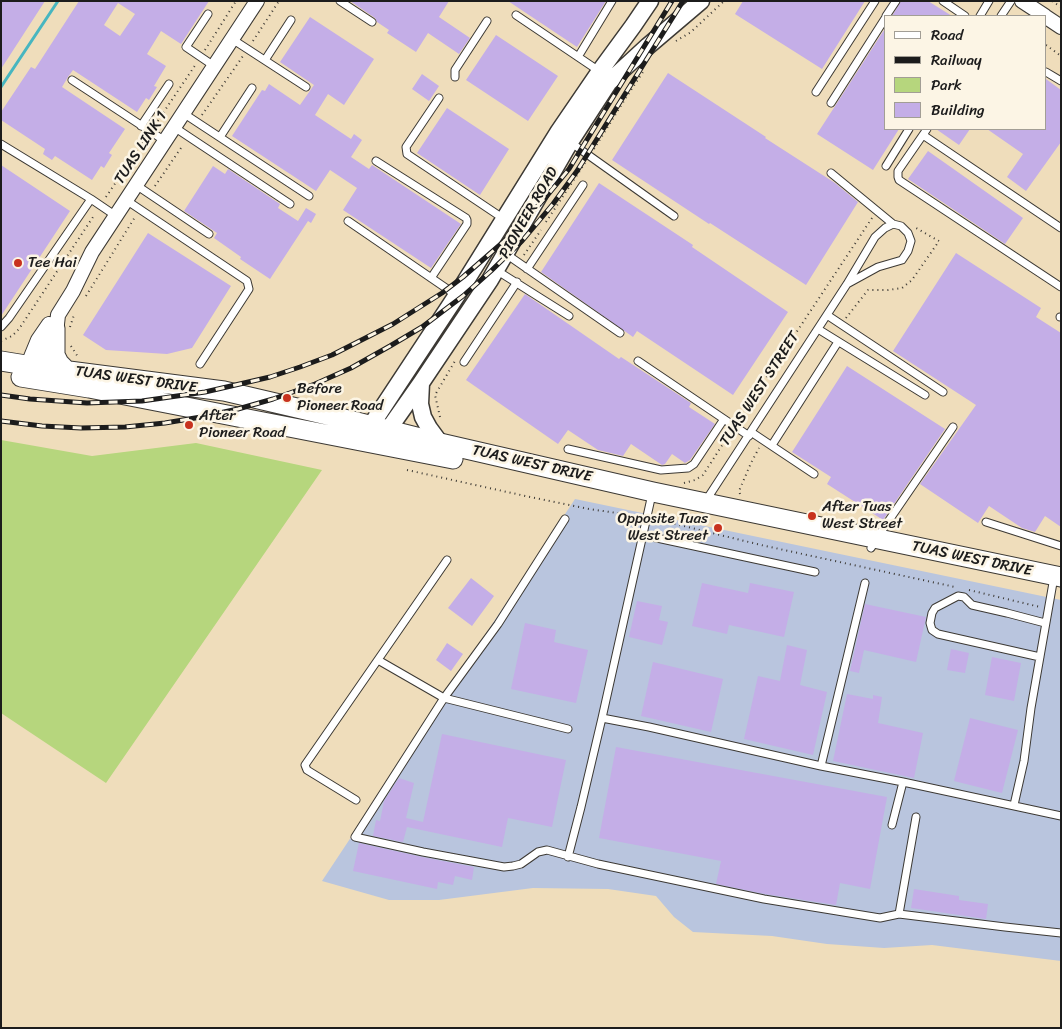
<!DOCTYPE html>
<style>
body{margin:0}
#map{position:relative;width:1062px;height:1029px;overflow:hidden;background:#efddbb;font-family:Sriracha,sans-serif}
canvas{display:block}
.frame{position:absolute;inset:0;border:2px solid #1c1c1c;pointer-events:none}
.legend{position:absolute;left:884px;top:15px;width:162px;height:115px;box-sizing:border-box;background:#fcf5e5;border:1px solid #a29e95;margin:0;padding:6px 9px;list-style:none;font-size:15px;color:#1c1c1c}
.legend li{display:flex;align-items:center;gap:10px;height:25px}
.legend b{width:25px;border:1px solid #a29e95}
</style>
<div id="map">
<canvas width="1062" height="1029"></canvas>
<div class="frame"></div>
<ul class="legend">
<li><b style="height:6px;background:#fff"></b>Road</li>
<li><b style="height:6px;background:#1c1c1c"></b>Railway</li>
<li><b style="height:14px;background:#b6d67d"></b>Park</li>
<li><b style="height:14px;background:#c4aee7"></b>Building</li>
</ul>
</div>
<script>
const g = document.querySelector('canvas').getContext('2d');
g.lineJoin = 'round';
function paint(path, color) { g.fillStyle = color; g.fill(path, 'evenodd'); }
const shape = rows => new Path2D(rows.map(r => 'M' + r).join(''));
function strokePath(path, color, width, dash) { g.strokeStyle = color; g.lineWidth = width; g.lineCap = dash ? 'butt' : 'round'; g.setLineDash(dash || []); g.stroke(path); }
function label(font, color, halo, rows, align = 'center') {
  g.font = font + ' Sriracha,sans-serif'; g.lineWidth = 5; g.setLineDash([]); g.textBaseline = 'middle'; g.strokeStyle = halo; g.fillStyle = color; for (const [text, x, y, turn = 0] of rows) {
    g.save(); g.translate(x, y); g.rotate((+turn || 0) * Math.PI / 180); g.textAlign = isNaN(turn) ? turn : align; if (halo) g.strokeText(text, 0, 0); g.fillText(text, 0, 0); g.restore();
  }
}
paint(shape([
 [575,499,1061,600,1061,961,932,945,884,948,827,944,772,936,693,932,674,917,656,896,608,889,533,888,439,900,389,900,322,881]
]), '#b9c5de');
paint(shape([
 [1,440,92,456,196,443,322,470,106,783,1,713]
]), '#b6d67d');
strokePath(shape([
 [1,87,58,1]
]), '#47b6c0', 3);
paint(shape([
 [1,1,45,1,1,69],
 [79,1,209,1,181,44,161,31,147,54,166,66,154,86,157,87,149,100,146,98,137,112,73,70,68,77,62,87,125,129,109,153,112,155,104,168,101,166,92,180,55,156,52,160,43,154,45,149,1,120,1,112,31,67,35,69],
 [118,3,135,14,120,36,104,25],
 [350,1,449,1,439,17,470,38,459,54,428,33,416,52,387,33,389,30,377,22,375,18],
 [508,1,606,1,577,47],
 [743,1,865,1,822,69,735,14],
 [901,1,928,1,952,16,892,16],
 [310,17,374,59,344,105,328,94,315,115,351,139,354,134,362,140,351,157,369,169,372,165,461,224,431,268,343,210,357,188,330,170,316,191,232,136,262,90,265,91,269,84,300,105,314,85,280,62],
 [886,27,886,129,899,129,873,170,817,134],
 [496,35,558,76,528,121,466,80],
 [668,73,766,137,765,138,835,183,858,202,806,285,710,223,709,224,612,160],
 [422,74,439,86,429,101,412,89],
 [1046,79,1061,90,1061,142,1026,191,1007,177,1023,154,987,129,1046,129],
 [447,108,509,149,480,195,417,153],
 [936,129,970,129,959,145],
 [928,151,1023,218,1005,244,908,179],
 [1,165,70,211,1,316],
 [213,166,225,174,228,169,280,204,278,208,298,221,306,208,316,214,311,223,308,221,270,279,240,259,241,257,214,238,217,233,184,211],
 [599,183,693,245,692,247,788,312,733,395,637,331,633,337,541,272],
 [148,233,231,286,192,348,167,354,106,350,83,335],
 [956,253,1041,308,1036,317,1061,333,1061,527,1045,516,1035,532,1022,528,989,506,978,523,920,484,976,405,893,351],
 [525,294,619,359,621,357,691,403,689,407,715,424,690,460,685,463,672,454,665,464,662,465,631,444,623,456,598,450,568,430,558,444,466,380],
 [847,366,945,429,883,520,827,484,831,477,792,452],
 [471,578,494,596,472,626,448,608],
 [702,583,748,593,750,583,794,592,784,637,729,625,727,634,692,626],
 [637,601,662,606,659,620,668,622,662,645,629,637],
 [865,604,926,617,916,662,864,650,859,673,850,671],
 [525,623,556,630,554,642,588,650,576,703,511,689],
 [447,643,463,654,451,671,436,660],
 [787,645,807,650,800,685,827,692,813,755,744,739,758,676,780,681],
 [951,649,969,653,965,673,947,670],
 [992,657,1021,663,1014,701,985,695],
 [653,662,723,679,711,732,641,716],
 [847,694,873,699,873,695,882,697,878,723,923,733,914,778,833,761],
 [970,718,1018,730,1002,793,954,781],
 [442,734,566,760,552,827,508,818,502,847,407,827,403,842,373,836,376,820,380,821,384,801,399,778,414,783,406,818,423,822],
 [616,747,887,797,870,889,840,883,836,905,765,894,716,884,721,861,599,838],
 [359,843,422,857,474,867,472,880,455,876,453,885,438,882,437,889,353,871],
 [914,889,959,896,959,900,988,904,986,919,911,908]
]), '#c4aee7');
const service = shape([
 [340,1,372,22],
 [943,1,965,16],
 [208,14,186,47,214,66],
 [516,15,599,71],
 [886,16,896,1],
 [980,16,989,1],
 [1001,16,1011,1],
 [232,39,306,87],
 [578,57,612,1],
 [265,60,291,20],
 [1046,72,1061,81],
 [455,77,455,70,487,21],
 [72,80,165,141],
 [816,92,875,1],
 [439,98,406,147,407,154,504,219],
 [831,103,886,17],
 [183,113,309,196],
 [141,126,169,84],
 [174,127,290,204],
 [927,129,898,171,898,177,899,180,1061,287],
 [923,135,1061,228],
 [220,137,252,88],
 [570,142,674,216],
 [1,144,91,199,116,216],
 [376,161,466,218,467,220,467,224,431,278],
 [886,166,909,129],
 [831,173,893,224],
 [136,185,209,234],
 [126,200,247,281,249,289,200,364],
 [348,221,456,295],
 [506,254,620,333],
 [527,269,583,185],
 [496,270,569,316],
 [827,315,943,392],
 [1060,317,1061,317],
 [1,327,9,318,91,199],
 [818,329,925,395],
 [638,361,749,436],
 [464,362,517,282],
 [751,432,814,474],
 [772,445,838,342],
 [568,449,661,470,688,468,694,464,724,419],
 [705,502,847,284,875,237,885,228,893,224,901,226,908,233,911,241,908,251,902,260,878,267,847,284],
 [565,519,498,624,444,698,355,837,423,852,504,867,513,866,521,864,538,852,547,850,598,864,764,899,880,918,899,914,1005,927,1061,933],
 [986,522,1061,546],
 [643,535,815,572],
 [871,548,883,529,953,427],
 [1040,657,938,634,932,630,930,623,932,613,935,608,958,596,964,597,972,605,1007,613,1045,623],
 [378,660,444,698,568,729],
 [602,718,649,727,821,766,903,782,1061,816],
 [821,766,865,583],
 [356,800,307,770,305,765,447,560],
 [1014,805,1024,761,1031,708,1054,577],
 [892,825,903,782],
 [568,857,581,807,602,718,652,494],
 [899,914,916,817]
]);
const minor = shape([
 [1022,1,1045,16],
 [1046,17,1061,27],
 [30,363,31,357,38,340,49,324],
 [37,374,40,359,57,324,58,315,73,291,92,252,257,1]
]);
const tertiary = shape([
 [421,383,420,404,423,417,429,428,440,443],
 [364,436,457,295,559,131,600,71,633,26,650,1],
 [381,438,388,430,421,383,490,280,570,142,609,82,648,46,701,1]
]);
const secondary = shape([
 [55,328,55,355,59,363,66,370],
 [1,361,38,367,224,391,357,422,440,443,653,492,1061,577],
 [21,377,89,388,453,459]
]);
strokePath(service, '#3c3934', 9);
strokePath(minor, '#3c3934', 16);
strokePath(tertiary, '#3c3934', 19);
strokePath(secondary, '#3c3934', 21);
strokePath(shape([
 [1052,1,1061,7],
 [253,41,279,1],
 [676,41,691,32,724,1],
 [1046,45,1061,56],
 [205,50,236,1],
 [202,115,243,56],
 [155,125,196,64],
 [594,149,627,96,645,69],
 [155,186,183,145],
 [106,197,145,139],
 [546,222,585,163],
 [524,255,541,230],
 [86,296,135,217],
 [846,318,868,290,888,290,902,288,912,280,939,241,916,228],
 [70,327,74,315],
 [1,341,12,336,19,329,95,214],
 [71,346,78,357],
 [440,417,435,395,455,361],
 [739,419,872,218],
 [407,470,530,497,589,509,638,516],
 [684,483,695,480,703,475,730,433],
 [740,494,739,491,751,463,759,448],
 [655,519,761,545,955,587],
 [969,590,1040,607]
]), '#3c3934', 2, [1, 4]);
strokePath(service, '#fff', 7);
strokePath(minor, '#fff', 14);
strokePath(tertiary, '#fff', 16);
strokePath(secondary, '#fff', 19);
const rail = shape([
 [1,395,30,399,87,403,142,401,205,392,270,377,300,367,332,355,393,324,442,293,463,277,509,237,546,197,569,169,672,1],
 [1,421,42,426,81,428,125,427,165,423,201,417,238,409,273,399,315,384,351,368,390,346,422,327,463,296,491,271,522,241,553,204,577,171,683,1]
]);
strokePath(rail, '#1c1c1c', 5);
strokePath(rail, '#fcf5e5', 3, [9]);
for (const [x, y, r, color] of [
 [18,263,5,"#c8321e"],
 [287,398,5,"#c8321e"],
 [189,425,5,"#c8321e"],
 [812,516,5,"#c8321e"],
 [718,528,5,"#c8321e"]
]) { const dot = new Path2D(); dot.arc(x, y, r, 0, 2 * Math.PI); g.fillStyle = color; g.fill(dot); strokePath(dot, '#fcf5e5', 2); }
label('15px', '#1c1c1c', '#fcf5e5', [
 ["TUAS LINK 1",141,148,-57],
 ["PIONEER ROAD",529,213,-60],
 ["TUAS WEST DRIVE",136,380,8],
 ["TUAS WEST STREET",760,389,-57],
 ["TUAS WEST DRIVE",532,464,13],
 ["TUAS WEST DRIVE",972,559,12]
]);
label('15px', '#1c1c1c', '#fcf5e5', [
 ["Tee Hai",28,263],
 ["Before",297,389],
 ["Pioneer Road",297,406],
 ["After",199,416],
 ["Pioneer Road",199,433],
 ["After Tuas",822,507],
 ["West Street",822,524],
 ["Opposite Tuas",708,519,"right"],
 ["West Street",708,536,"right"]
], 'left');
</script>
